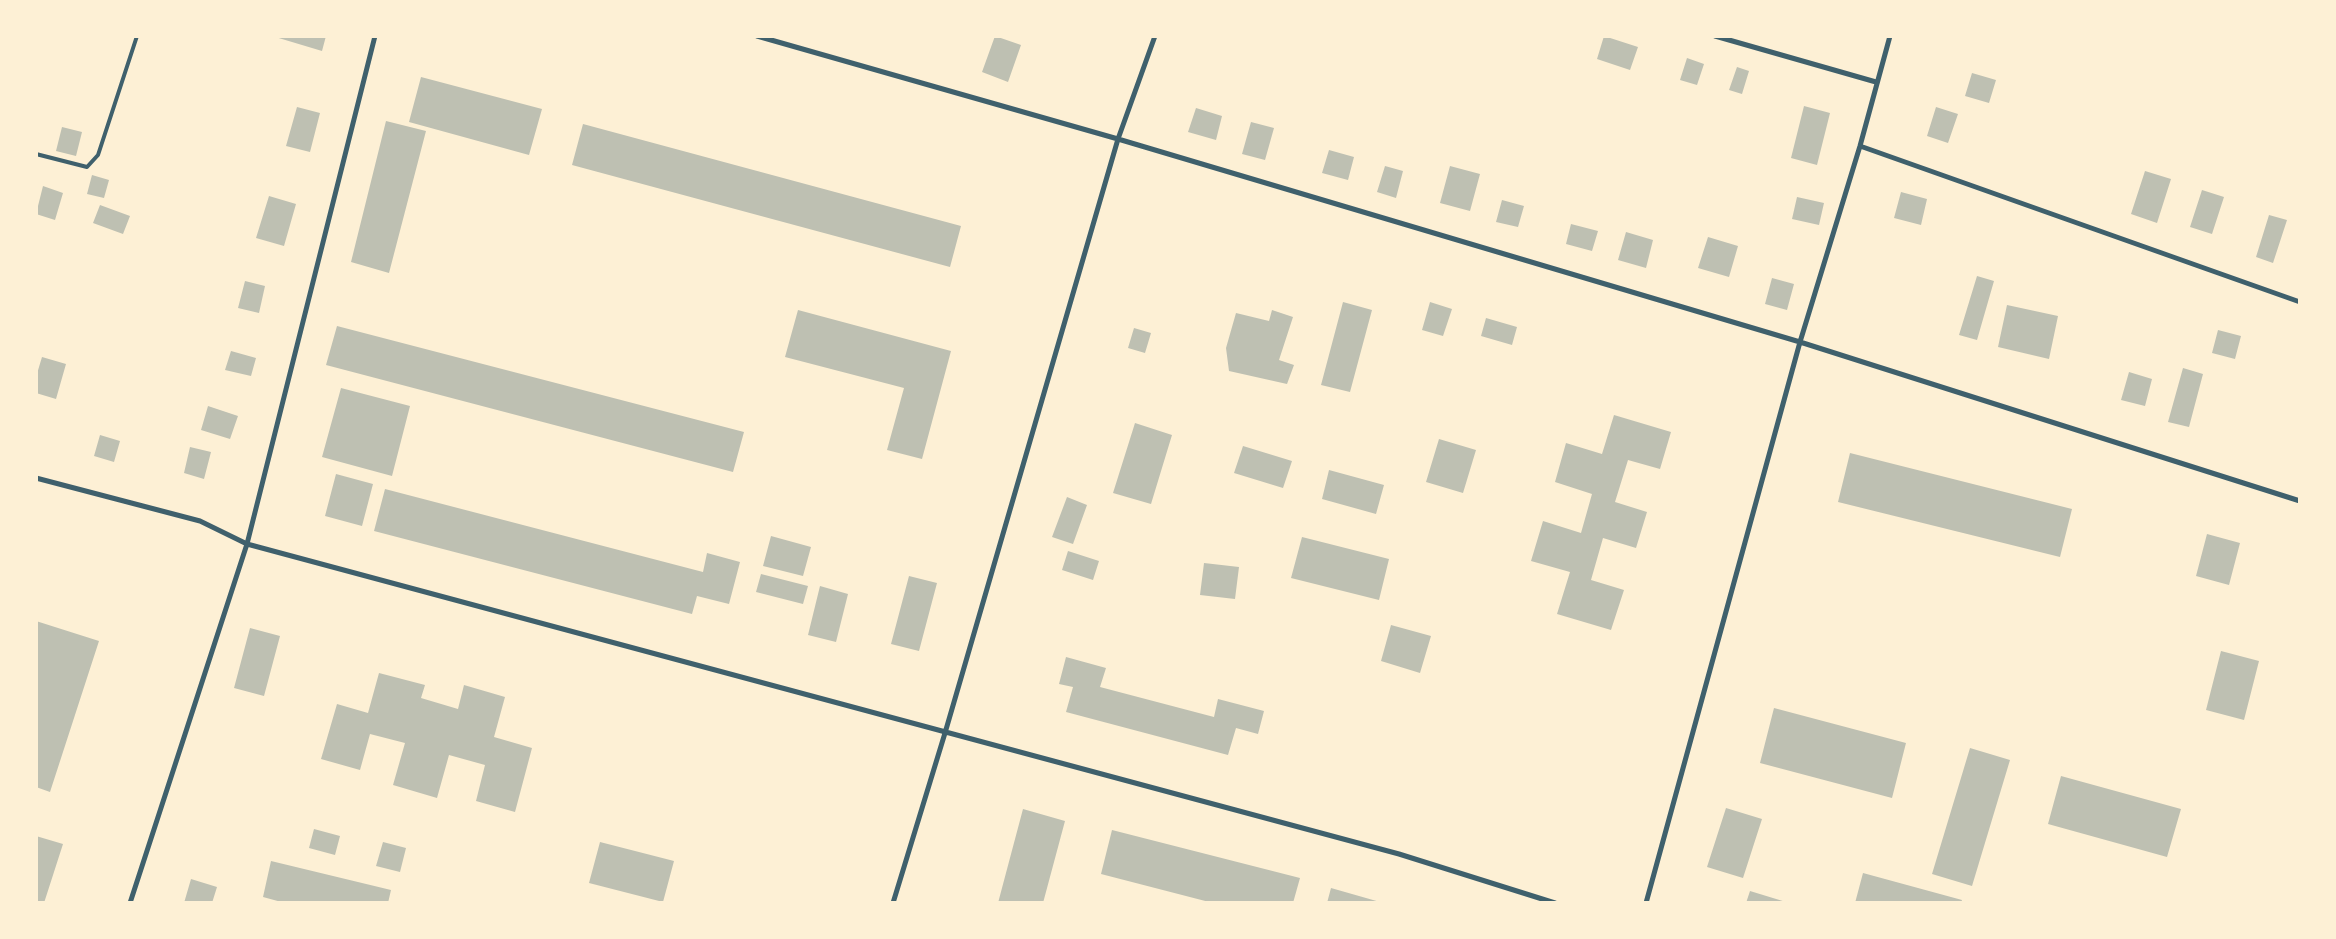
<!DOCTYPE html>
<style>
body{margin:0}
#map{position:relative;width:2336px;height:939px;overflow:hidden;background:#fdf0d5;font-family:Manrope,sans-serif}
canvas{display:block}
.frame{position:absolute;inset:0;border:38px solid #fdf0d5;pointer-events:none}
</style>
<div id="map">
<canvas width="2336" height="939"></canvas>
<div class="frame"></div>
</div>
<script>
const g = document.querySelector('canvas').getContext('2d');
g.lineJoin = 'round';
function paint(path, color) { g.fillStyle = color; g.fill(path, 'evenodd'); }
const shape = rows => new Path2D(rows.map(r => 'M' + r).join(''));
function strokePath(path, color, width, dash) { g.strokeStyle = color; g.lineWidth = width; g.lineCap = dash ? 'butt' : 'round'; g.setLineDash(dash || []); g.stroke(path); }
paint(shape([
 [272,36,326,36,322,51],
 [995,36,1021,45,1008,82,982,72],
 [1604,36,1638,47,1630,70,1597,59],
 [1687,58,1704,64,1697,85,1680,80],
 [1737,67,1749,71,1742,94,1729,90],
 [1972,73,1996,80,1989,103,1965,96],
 [421,77,542,109,529,155,409,122],
 [1804,106,1830,113,1817,165,1791,158],
 [297,107,320,113,310,152,286,146],
 [1936,107,1958,114,1948,143,1927,136],
 [1196,108,1222,116,1216,140,1188,132],
 [386,121,426,131,389,273,351,262],
 [1251,122,1274,128,1265,160,1242,154],
 [583,124,961,226,950,267,572,165],
 [62,127,82,132,76,156,56,151],
 [1329,150,1354,157,1348,180,1322,173],
 [1385,166,1403,171,1396,198,1377,192],
 [1450,166,1480,174,1470,211,1440,203],
 [2145,171,2171,179,2157,223,2131,214],
 [92,175,109,180,104,198,87,194],
 [43,186,63,193,55,220,36,214],
 [2202,190,2224,197,2212,234,2190,227],
 [1901,192,1927,199,1921,225,1894,218],
 [269,196,296,204,284,246,256,238],
 [1797,197,1824,203,1819,225,1792,219],
 [1502,200,1524,206,1518,227,1496,222],
 [100,205,130,216,123,234,93,223],
 [2269,215,2287,220,2273,263,2256,257],
 [1571,224,1598,231,1592,251,1566,244],
 [1626,232,1653,240,1646,268,1618,260],
 [1708,237,1738,246,1729,277,1698,268],
 [1977,276,1994,281,1977,340,1959,335],
 [1772,278,1794,284,1787,310,1765,304],
 [245,281,265,286,259,313,238,308],
 [1343,302,1372,310,1350,392,1321,385],
 [1430,302,1452,309,1443,336,1422,330],
 [2007,305,2058,316,2049,359,1998,347],
 [798,310,951,351,922,459,887,450,904,388,785,357],
 [1272,310,1293,317,1279,360,1294,365,1287,384,1229,371,1226,348,1236,313,1269,321],
 [1486,318,1517,327,1512,345,1481,336],
 [337,326,744,432,733,472,326,365],
 [1134,328,1151,333,1145,353,1128,348],
 [2218,330,2241,336,2235,359,2212,353],
 [231,351,256,358,251,376,225,370],
 [42,357,66,364,56,399,36,393,36,377],
 [2183,368,2203,374,2189,427,2168,422],
 [2129,372,2152,379,2145,406,2121,400],
 [341,388,410,406,392,476,322,457],
 [208,406,238,416,230,439,201,430],
 [1614,415,1671,432,1660,469,1628,460,1615,502,1647,512,1636,548,1603,538,1591,580,1624,590,1611,630,1557,614,1570,572,1531,561,1543,521,1581,533,1592,494,1555,482,1566,443,1602,454],
 [1135,423,1172,435,1151,504,1113,493],
 [100,435,120,441,114,462,94,456],
 [1439,439,1476,450,1463,493,1426,482],
 [1243,446,1292,461,1283,488,1234,473],
 [190,447,211,452,204,479,184,473],
 [1850,453,2072,509,2060,557,1838,502],
 [1329,470,1384,485,1376,514,1322,499],
 [336,474,373,484,362,526,325,516],
 [385,489,703,572,707,553,740,562,729,604,697,596,692,614,374,531],
 [1067,497,1087,505,1073,544,1052,537],
 [2207,534,2240,543,2229,585,2196,576],
 [771,536,811,547,803,576,763,566],
 [1302,537,1389,559,1379,600,1291,578],
 [1068,551,1099,561,1093,580,1062,570],
 [1204,563,1239,567,1235,599,1200,595],
 [761,574,808,586,803,604,756,592],
 [909,576,937,583,919,651,891,644],
 [820,586,848,594,836,642,808,635],
 [36,621,99,641,50,792,36,787],
 [1391,625,1431,636,1420,673,1381,661],
 [250,628,280,636,264,696,234,688],
 [2221,651,2259,661,2244,720,2206,710],
 [1066,657,1106,668,1100,687,1214,717,1218,699,1264,711,1258,734,1236,728,1228,755,1066,712,1073,687,1059,684],
 [379,673,425,685,421,698,458,709,464,685,505,697,494,737,532,748,515,812,476,801,485,765,449,755,437,798,393,785,405,743,370,734,360,770,321,759,337,704,368,713],
 [1774,708,1906,743,1892,798,1760,763],
 [1970,748,2010,760,1972,886,1932,874],
 [2061,776,2181,809,2167,857,2048,824],
 [1726,808,1762,819,1743,878,1707,867],
 [1023,809,1065,821,1043,903,998,903],
 [314,829,340,836,335,855,309,848],
 [1112,830,1300,878,1293,903,1213,903,1101,874],
 [36,836,63,844,44,903,36,903],
 [383,842,406,848,400,872,376,866],
 [600,842,674,861,663,902,589,883],
 [271,861,391,890,388,903,285,903,263,897],
 [1863,873,1962,900,1961,903,1855,903],
 [191,879,217,887,212,903,184,903],
 [1331,888,1380,902,1380,903,1327,903],
 [1750,891,1786,902,1786,903,1746,903]
]), '#bec0b2');
strokePath(shape([
 [36,154,87,167,98,155,137,36]
]), '#3f606c', 4);
strokePath(shape([
 [757,36,1118,139,1800,342,2300,501],
 [1715,36,1876,82],
 [1860,146,2300,302],
 [36,478,200,521,247,544,1399,854,1555,903],
 [130,903,247,544,375,36],
 [893,903,945,733,1118,139,1155,36],
 [1646,903,1800,342,1860,146,1890,36]
]), '#3f606c', 5);
</script>
